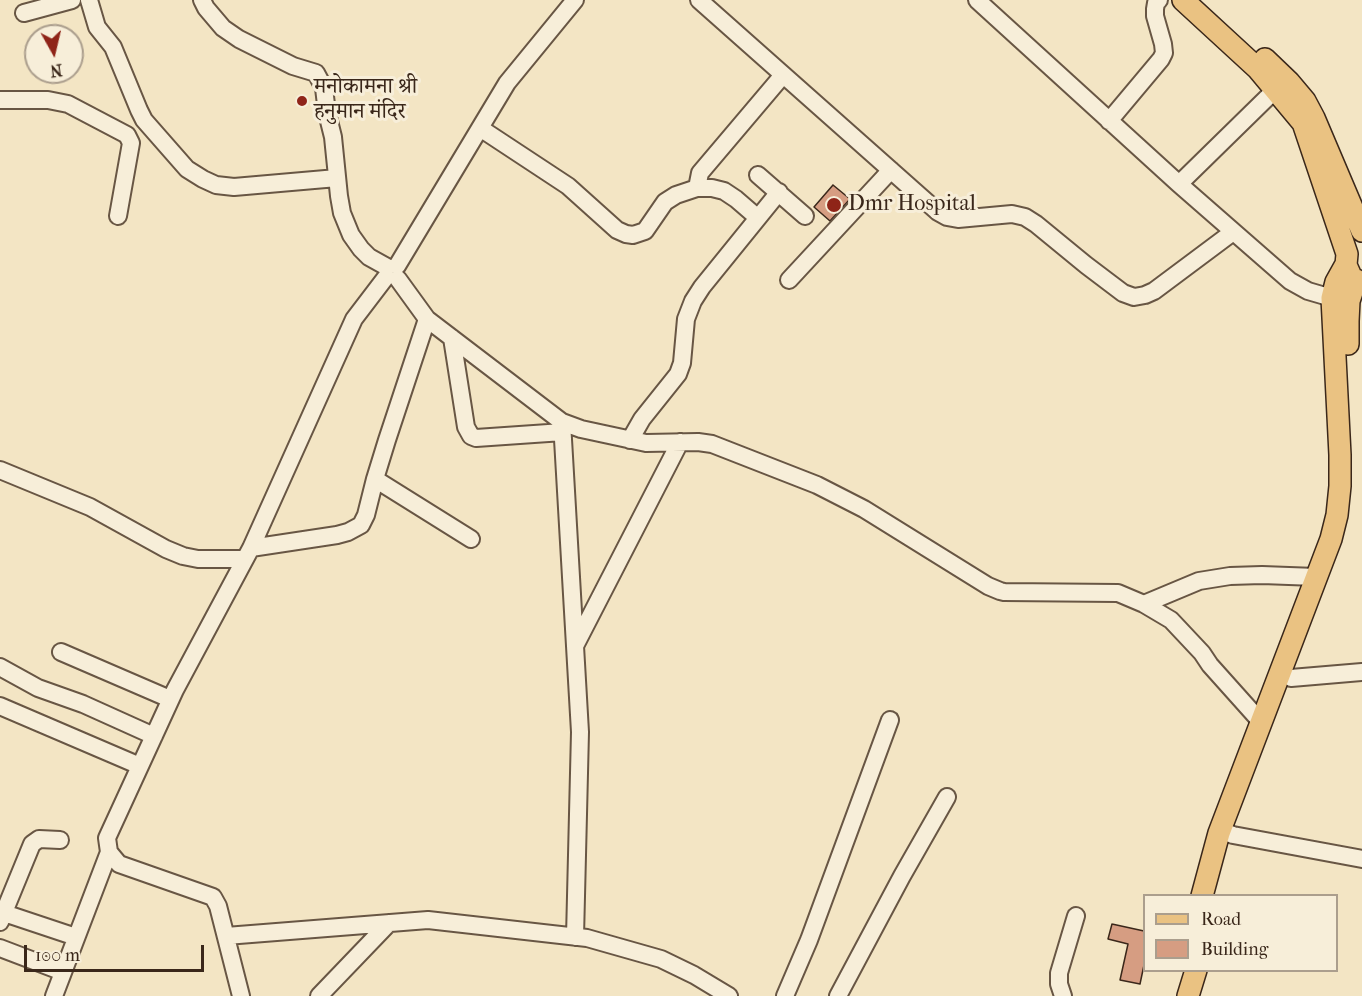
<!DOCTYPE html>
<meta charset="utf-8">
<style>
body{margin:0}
#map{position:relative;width:1362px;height:996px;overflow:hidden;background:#f3e5c4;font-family:"IM FELL French Canon",serif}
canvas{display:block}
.legend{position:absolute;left:1143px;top:894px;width:195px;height:78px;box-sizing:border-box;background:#f7eed9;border:2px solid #ab9e8d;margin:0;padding:8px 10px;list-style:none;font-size:18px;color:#3a271a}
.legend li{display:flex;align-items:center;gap:12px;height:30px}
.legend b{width:30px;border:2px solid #ab9e8d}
.north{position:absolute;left:24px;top:24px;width:60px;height:60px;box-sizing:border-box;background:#f7eed9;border:2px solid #ab9e8d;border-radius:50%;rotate:172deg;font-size:16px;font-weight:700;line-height:24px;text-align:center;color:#3a271a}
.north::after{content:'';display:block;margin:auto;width:21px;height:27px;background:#8f2418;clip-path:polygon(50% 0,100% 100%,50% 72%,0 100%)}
.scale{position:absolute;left:24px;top:945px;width:180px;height:27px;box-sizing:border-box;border:3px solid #3a271a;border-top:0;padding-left:8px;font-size:18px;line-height:21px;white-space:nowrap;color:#3a271a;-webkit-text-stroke:4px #f7eed9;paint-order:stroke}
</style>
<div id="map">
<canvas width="1362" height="996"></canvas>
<ul class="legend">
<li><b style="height:8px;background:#eac282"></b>Road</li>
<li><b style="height:16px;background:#d69d82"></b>Building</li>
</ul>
<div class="north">N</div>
<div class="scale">100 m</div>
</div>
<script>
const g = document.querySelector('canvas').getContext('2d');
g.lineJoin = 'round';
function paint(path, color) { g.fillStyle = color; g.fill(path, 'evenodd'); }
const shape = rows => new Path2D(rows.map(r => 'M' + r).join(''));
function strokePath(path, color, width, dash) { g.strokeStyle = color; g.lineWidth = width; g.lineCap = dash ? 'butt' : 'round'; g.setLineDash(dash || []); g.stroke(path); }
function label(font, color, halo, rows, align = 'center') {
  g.font = font + ' "IM FELL French Canon","Noto Serif Devanagari",serif'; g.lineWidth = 6; g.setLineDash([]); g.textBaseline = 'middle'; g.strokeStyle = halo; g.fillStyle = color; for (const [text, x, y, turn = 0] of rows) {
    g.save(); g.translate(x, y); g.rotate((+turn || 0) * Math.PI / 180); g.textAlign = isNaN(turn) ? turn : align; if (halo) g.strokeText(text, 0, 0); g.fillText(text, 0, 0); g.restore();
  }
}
const building = shape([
 [833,185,850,199,830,221,814,207,833,185],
 [1112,924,1144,931,1144,965,1140,984,1120,980,1128,944,1108,939,1112,924]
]);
paint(building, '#d69d82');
strokePath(building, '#3a271a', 1.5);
const minor = shape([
 [89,0,97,27,113,47,139,110,144,120,187,169,203,179,216,185,234,187,337,178],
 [202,0,206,8,223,28,239,39,293,66,316,73,324,88,327,113,333,137,339,196,342,213,351,235,361,249,369,257,387,267],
 [699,0,938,212,947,217,958,219,1012,214,1025,217,1036,224,1086,265,1123,293,1134,297,1145,295,1154,291,1233,232],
 [977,0,1179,184,1290,281,1308,291,1332,298],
 [24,13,72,0],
 [0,100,48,100,68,104,127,135,131,143,118,216],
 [1109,121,1161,59,1164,53,1163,44,1155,16,1155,9,1156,3,1159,0],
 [480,128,568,186,617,230,626,234,633,235,645,231,665,202,676,195,697,188,712,188,724,191,736,199,758,218],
 [758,175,805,216],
 [1179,184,1275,90],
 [697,188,700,173,783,75],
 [397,266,507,83,575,0],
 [398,279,427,319,562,422,581,429,646,443,698,442,712,444,817,485,864,509,988,586,1000,591,1004,592,1118,593,1144,604,1171,620,1202,653,1210,665,1261,722],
 [789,280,891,170],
 [452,338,466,427,471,436,476,438,563,432],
 [562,422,580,732,575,937],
 [630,440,642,419,678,374,682,363,686,319,693,301,702,287,779,192],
 [0,470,90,507,166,549,183,556,198,559,245,559],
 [375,479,471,539],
 [251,548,337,535,348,532,361,525,366,515,375,479,387,440,427,319],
 [1144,604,1199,581,1230,576,1262,575,1316,577],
 [576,644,680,442],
 [61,652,170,699],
 [0,667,38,688,83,704,154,736],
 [1291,678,1362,672],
 [0,706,140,766],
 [1220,830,1233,835,1362,859],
 [4,913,76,937],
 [0,922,32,844,39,839,60,840],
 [226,936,428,920,587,938,661,959,694,975,729,996],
 [0,948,63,972],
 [54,996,109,852],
 [241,996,218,906,213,897,119,864,109,852,107,838,175,690,251,548,354,319,386,277],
 [319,996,389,923],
 [785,996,809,940,890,720],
 [838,996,902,876,947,797],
 [1063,996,1059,984,1059,973,1076,916]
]);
const major = shape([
 [1183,0,1258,69,1303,123,1347,254,1346,265,1350,274],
 [1265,59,1289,82,1305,101,1314,118,1362,231],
 [1348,344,1348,321,1349,301,1356,280],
 [1202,896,1219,833,1331,539,1337,515,1340,486,1340,455,1332,298,1336,282,1346,264],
 [1188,996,1196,970]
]);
strokePath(minor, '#685644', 20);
strokePath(major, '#3a271a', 24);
strokePath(minor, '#f7eed9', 16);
strokePath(major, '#eac282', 21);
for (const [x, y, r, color] of [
 [302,101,6,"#8f2418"],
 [834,205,8,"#8f2418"]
]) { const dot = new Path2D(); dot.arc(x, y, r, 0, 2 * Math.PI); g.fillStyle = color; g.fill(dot); strokePath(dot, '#f7eed9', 2); }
label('22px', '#3a271a', '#f7eed9', [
 ["मनोकामना श्री",314,88],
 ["हनुमान मंदिर",314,113],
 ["Dmr Hospital",848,205]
], 'left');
</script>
